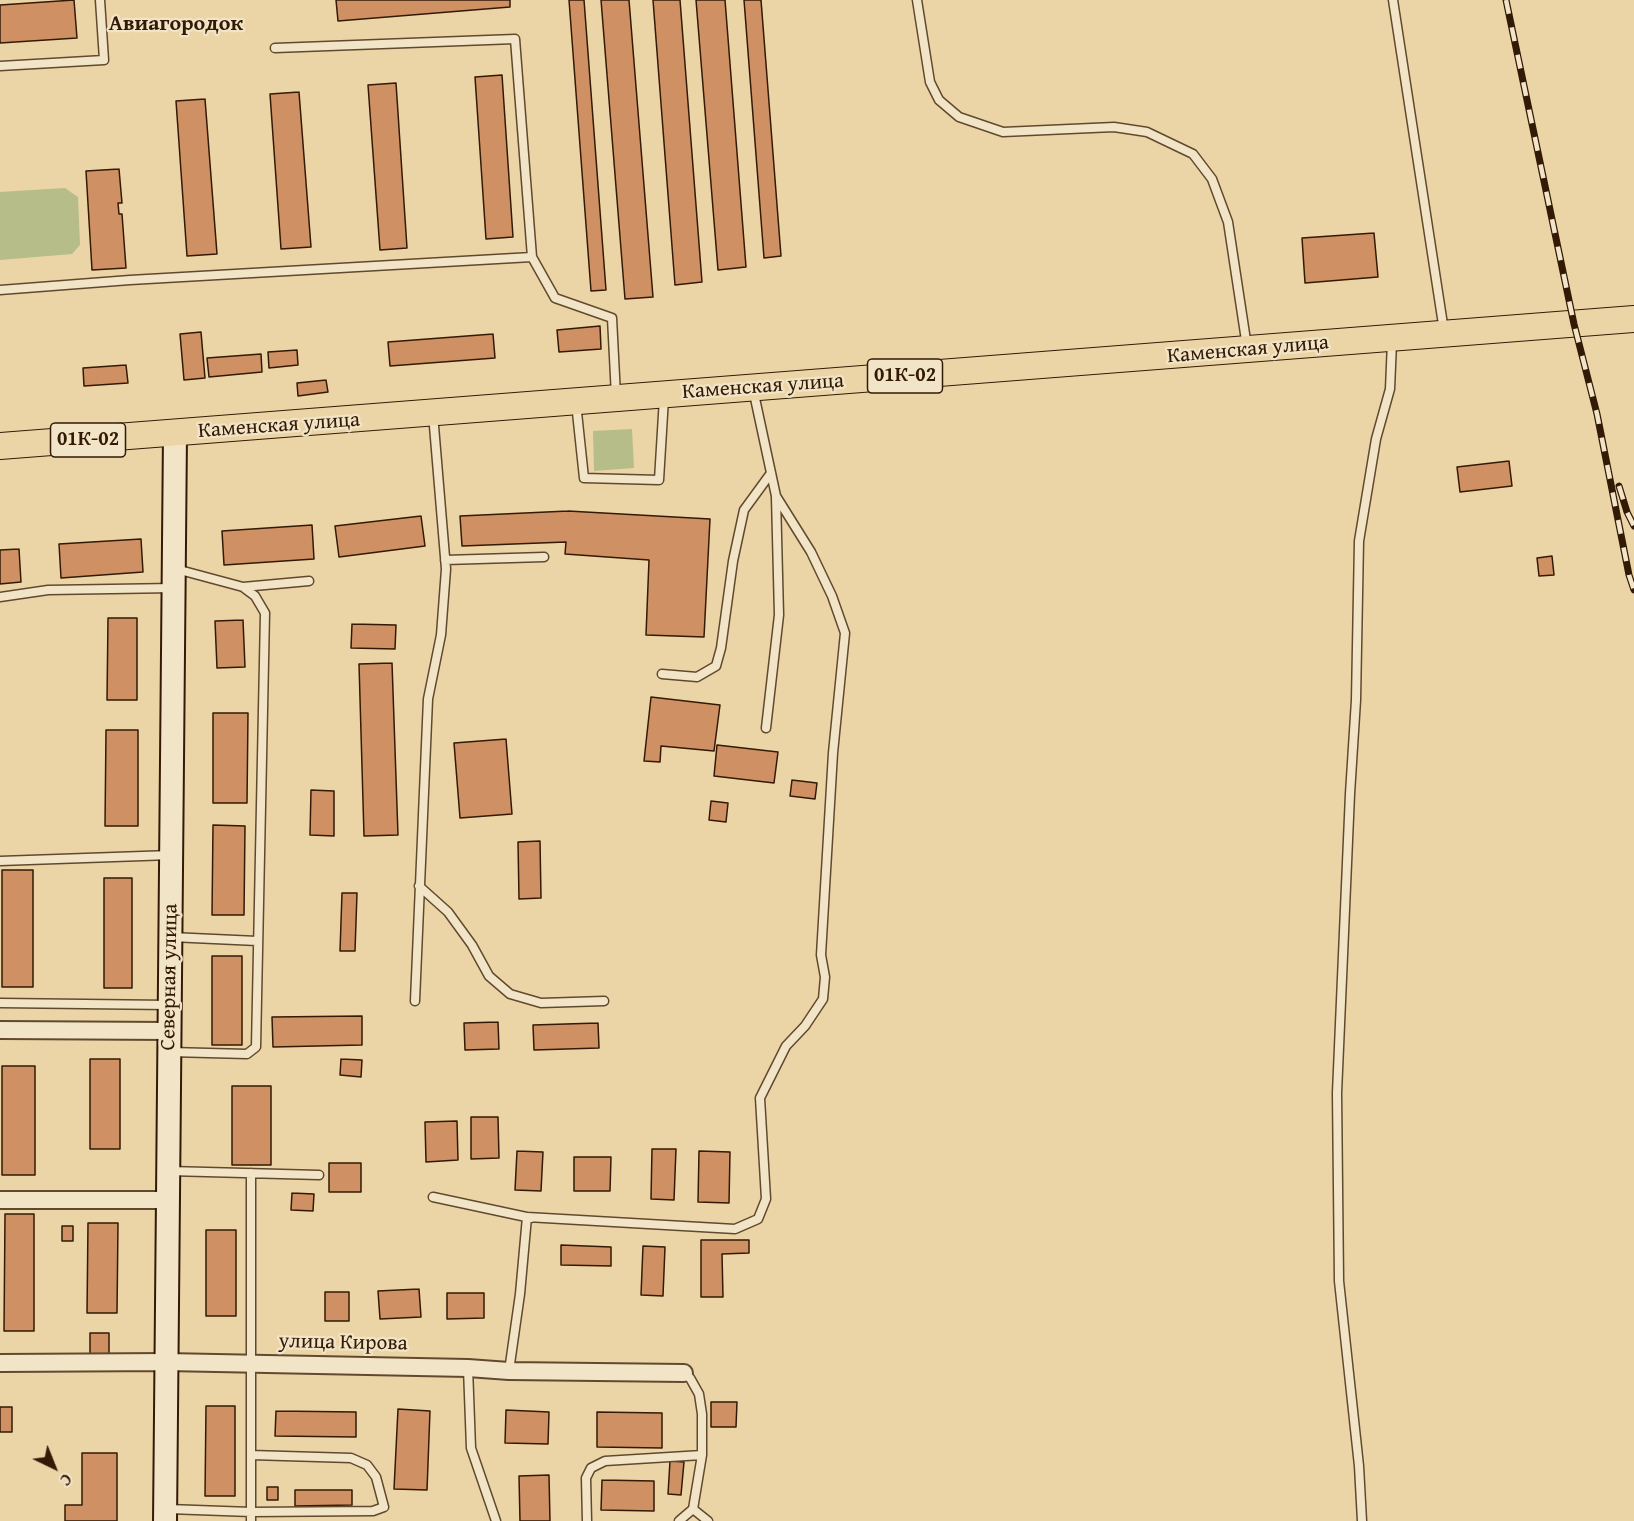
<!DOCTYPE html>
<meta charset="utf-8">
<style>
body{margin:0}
#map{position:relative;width:1634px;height:1521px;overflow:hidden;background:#ebd5a7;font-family:"Gentium Book Plus",serif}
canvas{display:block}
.north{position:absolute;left:24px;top:1437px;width:60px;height:60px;-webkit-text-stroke:4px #f2e4c6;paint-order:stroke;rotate:137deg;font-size:16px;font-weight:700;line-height:24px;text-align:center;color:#331a06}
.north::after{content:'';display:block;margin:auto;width:21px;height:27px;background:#331a06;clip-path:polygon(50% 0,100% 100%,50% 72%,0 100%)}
</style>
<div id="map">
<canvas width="1634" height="1521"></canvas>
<div class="north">С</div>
</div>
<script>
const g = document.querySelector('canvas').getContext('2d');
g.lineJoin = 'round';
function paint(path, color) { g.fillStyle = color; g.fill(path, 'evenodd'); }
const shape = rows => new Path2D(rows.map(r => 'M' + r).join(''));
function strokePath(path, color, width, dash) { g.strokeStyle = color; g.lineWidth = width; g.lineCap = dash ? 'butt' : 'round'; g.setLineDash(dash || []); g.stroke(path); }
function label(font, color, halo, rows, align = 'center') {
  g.font = font + ' "Gentium Book Plus",serif'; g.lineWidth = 4.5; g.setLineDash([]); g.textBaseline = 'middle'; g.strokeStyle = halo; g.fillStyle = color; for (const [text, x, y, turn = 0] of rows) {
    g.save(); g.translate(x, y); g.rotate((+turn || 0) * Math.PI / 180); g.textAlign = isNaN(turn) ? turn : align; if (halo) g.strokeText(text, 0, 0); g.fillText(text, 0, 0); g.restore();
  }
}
paint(shape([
 [65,188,78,197,80,245,72,254,0,260,0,192],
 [632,429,634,468,594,471,593,431]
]), '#b6bd88');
const building = shape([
 [74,0,77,38,0,43,0,5,74,0],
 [336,0,510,0,510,7,338,21,336,0],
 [569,0,584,0,606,290,591,291,569,0],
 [601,0,629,0,653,297,625,299,601,0],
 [653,0,680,0,702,282,675,285,653,0],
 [696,0,725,0,746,267,718,270,696,0],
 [744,0,761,0,781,256,764,258,744,0],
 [502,75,513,237,486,239,475,77,502,75],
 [396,83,407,248,380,250,368,85,396,83],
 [299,92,311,247,281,249,270,94,299,92],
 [205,99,217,254,187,256,176,101,205,99],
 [119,169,122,203,118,203,119,214,122,214,126,268,92,270,86,171,119,169],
 [1374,233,1378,277,1305,283,1302,238,1374,233],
 [600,326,601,349,559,352,557,330,600,326],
 [201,332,205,378,184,380,180,334,201,332],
 [493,334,495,358,390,366,388,342,493,334],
 [297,350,298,365,269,368,268,352,297,350],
 [261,354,262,372,209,377,207,358,261,354],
 [126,365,128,383,84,386,83,368,126,365],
 [326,380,328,392,298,396,297,383,326,380],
 [1509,461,1512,486,1460,492,1457,467,1509,461],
 [568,511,710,519,704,637,646,635,649,560,565,554,566,542,462,546,460,516,568,511],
 [421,516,425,546,339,557,335,526,421,516],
 [312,525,314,559,224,565,222,531,312,525],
 [141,539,143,572,61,578,59,544,141,539],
 [19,549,21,582,0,584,0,550,19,549],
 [1552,556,1554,575,1539,576,1537,558,1552,556],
 [108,618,137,618,137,700,107,700,108,618],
 [243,620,245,667,217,668,215,621,243,620],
 [352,624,396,625,395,649,351,648,352,624],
 [392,663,398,835,364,836,359,664,392,663],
 [651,697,720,705,714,751,661,746,660,762,644,761,651,697],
 [213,713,248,713,247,803,213,803,213,713],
 [106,730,138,730,138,826,105,826,106,730],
 [506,739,512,814,460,818,454,743,506,739],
 [717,745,778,752,774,783,714,776,717,745],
 [792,780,817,783,815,799,790,796,792,780],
 [311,790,334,791,334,836,310,835,311,790],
 [711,801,728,803,726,822,709,820,711,801],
 [213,825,245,826,244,915,212,915,213,825],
 [540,841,541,898,519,899,518,842,540,841],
 [2,870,33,870,33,987,2,987,2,870],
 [104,878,132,878,132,988,104,988,104,878],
 [342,893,357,893,355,951,340,951,342,893],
 [212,956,242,956,242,1045,212,1045,212,956],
 [362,1016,362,1045,273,1047,272,1017,362,1016],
 [498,1022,499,1049,465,1050,464,1023,498,1022],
 [598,1023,599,1048,534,1050,533,1025,598,1023],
 [90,1059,120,1059,120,1149,90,1149,90,1059],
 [341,1059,362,1060,361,1077,340,1075,341,1059],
 [2,1066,35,1066,35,1175,2,1175,2,1066],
 [232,1086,271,1086,271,1165,232,1165,232,1086],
 [471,1117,498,1117,499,1158,471,1159,471,1117],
 [457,1121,458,1160,426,1162,425,1122,457,1121],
 [652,1149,676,1149,674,1200,651,1199,652,1149],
 [517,1151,543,1152,541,1191,515,1190,517,1151],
 [699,1151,730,1152,729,1203,698,1202,699,1151],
 [574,1157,611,1157,610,1191,574,1191,574,1157],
 [329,1163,361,1163,361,1192,329,1192,329,1163],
 [292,1193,314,1194,313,1211,291,1210,292,1193],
 [5,1214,34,1214,34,1331,4,1331,5,1214],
 [88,1223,118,1223,117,1313,87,1313,88,1223],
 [62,1226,73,1226,73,1241,62,1241,62,1226],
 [206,1230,236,1230,236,1316,206,1316,206,1230],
 [701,1240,749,1240,749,1253,722,1254,723,1297,701,1297,701,1240],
 [561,1245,611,1247,611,1266,561,1265,561,1245],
 [643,1246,665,1247,663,1296,641,1295,643,1246],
 [419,1289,421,1317,380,1319,378,1291,419,1289],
 [325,1292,349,1292,349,1321,325,1321,325,1292],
 [447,1293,484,1293,484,1318,447,1319,447,1293],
 [90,1333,109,1333,109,1355,90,1355,90,1333],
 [711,1402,737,1402,736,1427,711,1427,711,1402],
 [206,1406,235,1406,235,1496,205,1496,206,1406],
 [0,1407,12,1407,12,1432,0,1432,0,1407],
 [398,1409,430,1411,427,1490,394,1489,398,1409],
 [506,1410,549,1412,548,1444,505,1443,506,1410],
 [276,1411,356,1412,356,1437,275,1436,276,1411],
 [597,1412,662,1413,662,1448,597,1447,597,1412],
 [82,1453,117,1453,117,1521,65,1521,65,1505,82,1505,82,1453],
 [670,1461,684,1462,681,1495,668,1494,670,1461],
 [549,1475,550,1521,520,1521,519,1476,549,1475],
 [602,1480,654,1481,654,1511,601,1510,602,1480],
 [267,1487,278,1487,278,1500,267,1500,267,1487],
 [295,1490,352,1490,352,1505,295,1506,295,1490]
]);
paint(building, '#cf9063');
strokePath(building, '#331a06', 1.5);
const lane = shape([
 [917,0,930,82,939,100,959,117,1003,132,1114,127,1147,132,1193,154,1212,179,1228,222,1247,347],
 [1393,0,1444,331],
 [275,48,515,39,532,257],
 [0,66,104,60,100,0],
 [0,290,130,280,532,257,555,298,612,318,616,396],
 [576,403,584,478,659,480,664,398],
 [445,560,544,557],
 [243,587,309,581],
 [0,597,48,590,174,588],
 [662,674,697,677,716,666,721,648,733,561,744,510,771,473],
 [766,728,779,615,776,497],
 [0,861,171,855],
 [419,886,448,912,472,945,489,976,510,994,541,1003,604,1001],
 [171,937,257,941],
 [415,1001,428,699,441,635,446,569,433,414],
 [0,1003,169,1005],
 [170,1052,247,1054,256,1047,265,613,255,596,243,587,176,569],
 [169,1171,319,1175],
 [433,1197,531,1218],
 [468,1368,471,1448,496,1521],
 [509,1371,520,1294,527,1217,735,1229,758,1219,766,1199,760,1098,786,1046,805,1026,823,999,825,977,821,955,833,753,845,633,832,596,811,552,776,496,753,389],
 [168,1509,251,1512,373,1511,384,1507,376,1477,367,1465,351,1458,251,1455],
 [693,1509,708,1521],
 [251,1521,251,1173],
 [587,1521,586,1478,591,1468,605,1461,702,1455],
 [679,1521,693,1509,702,1455,702,1414,699,1394,690,1378,684,1373],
 [1362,1521,1359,1466,1339,1281,1337,1093,1350,794,1356,700,1359,541,1376,439,1390,389,1392,342]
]);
const street = shape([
 [0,1030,170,1031],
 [0,1200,168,1200],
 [0,1363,166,1362,468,1368,509,1371,684,1373]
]);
const secondary = shape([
 [165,1521,175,434]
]);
const primary = shape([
 [0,446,1634,319]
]);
strokePath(lane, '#61492e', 11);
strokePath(street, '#61492e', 20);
strokePath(secondary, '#331a06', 26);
strokePath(primary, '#331a06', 28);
strokePath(lane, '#f2e4c6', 8);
strokePath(street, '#f2e4c6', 16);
strokePath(secondary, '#f2e4c6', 22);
strokePath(primary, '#ebd5a7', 26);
const rail = shape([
 [1506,0,1574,324,1597,414,1629,575,1634,590],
 [1619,486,1627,512,1634,526]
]);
strokePath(rail, '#331a06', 7);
strokePath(rail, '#f2e4c6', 4.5, [14]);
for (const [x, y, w] of [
 [905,376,75],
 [88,440,75]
]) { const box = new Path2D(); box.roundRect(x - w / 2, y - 17, w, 34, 4.5); g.fillStyle = '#f2e4c6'; g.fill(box); strokePath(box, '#331a06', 1.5); }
label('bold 20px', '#331a06', null, [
 ["01К-02",905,376],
 ["01К-02",88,440]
]);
label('21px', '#331a06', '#f2e4c6', [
 ["Каменская улица",1248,350,-5],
 ["Каменская улица",763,387,-4],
 ["Каменская улица",279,426,-4],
 ["Северная улица",170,977,-89],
 ["улица Кирова",343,1343,1]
]);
label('bold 22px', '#331a06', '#f2e4c6', [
 ["Авиагородок",176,24]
]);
</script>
